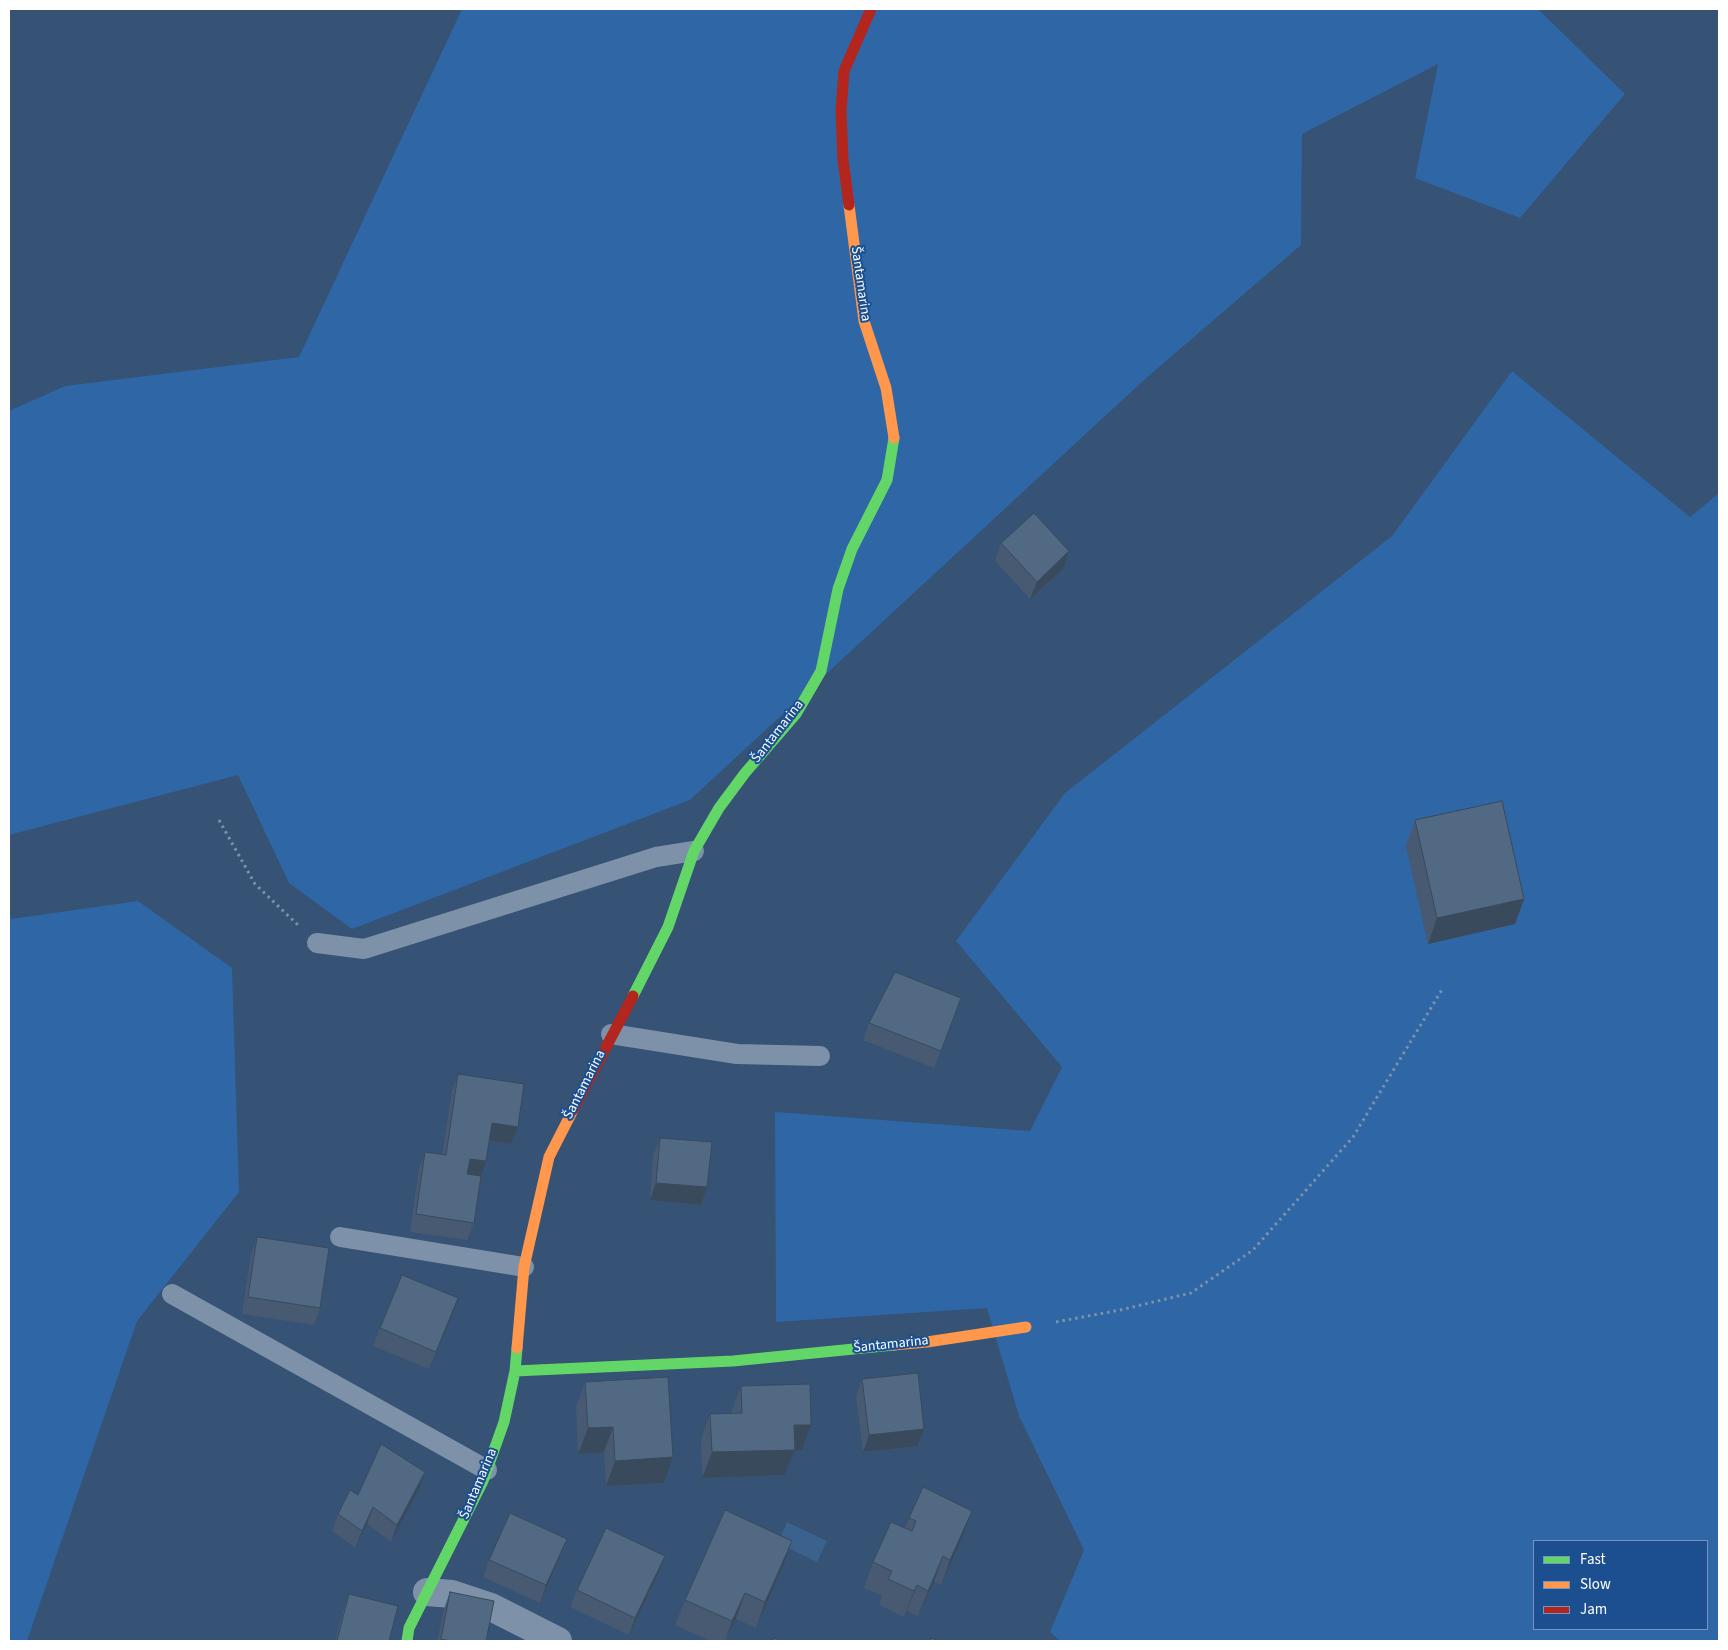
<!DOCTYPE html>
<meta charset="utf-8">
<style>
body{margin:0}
#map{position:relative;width:1728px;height:1650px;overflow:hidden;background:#365274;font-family:"Source Sans 3",sans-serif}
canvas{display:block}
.frame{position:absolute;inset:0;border:10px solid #fff;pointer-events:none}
.legend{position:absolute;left:1533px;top:1540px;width:175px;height:90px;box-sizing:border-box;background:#1b4f8f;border:1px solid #7695bc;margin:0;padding:6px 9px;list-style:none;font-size:15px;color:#fff}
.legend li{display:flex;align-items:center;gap:10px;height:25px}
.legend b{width:25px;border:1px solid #7695bc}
</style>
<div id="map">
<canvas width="1728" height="1650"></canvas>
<div class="frame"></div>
<ul class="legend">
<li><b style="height:6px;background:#63d668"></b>Fast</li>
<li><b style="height:6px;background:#ff974d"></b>Slow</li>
<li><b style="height:6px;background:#b3261e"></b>Jam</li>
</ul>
</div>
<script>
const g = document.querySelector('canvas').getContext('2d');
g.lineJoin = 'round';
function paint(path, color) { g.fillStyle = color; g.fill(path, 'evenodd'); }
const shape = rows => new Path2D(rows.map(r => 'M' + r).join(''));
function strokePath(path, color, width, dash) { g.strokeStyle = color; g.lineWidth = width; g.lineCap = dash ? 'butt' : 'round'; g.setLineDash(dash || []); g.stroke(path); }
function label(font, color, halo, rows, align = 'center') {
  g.font = font + ' "Source Sans 3",sans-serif'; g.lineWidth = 4; g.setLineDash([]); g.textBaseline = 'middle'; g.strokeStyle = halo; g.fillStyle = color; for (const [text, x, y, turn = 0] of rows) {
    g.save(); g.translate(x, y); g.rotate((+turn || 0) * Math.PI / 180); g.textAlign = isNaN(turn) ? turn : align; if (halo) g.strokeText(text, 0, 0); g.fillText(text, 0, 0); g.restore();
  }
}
paint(shape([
 [462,9,1538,9,1625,94,1520,218,1415,178,1438,64,1302,134,1301,245,1144,380,690,800,352,929,289,883,238,775,9,835,9,411,65,386,299,357],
 [1512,371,1690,517,1719,493,1719,1641,1060,1641,1050,1632,1084,1550,1019,1416,987,1308,776,1322,775,1112,1030,1131,1062,1067,956,941,1065,793,1392,536],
 [1534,1541,1707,1541,1707,1629,1534,1629],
 [138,901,232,968,239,1192,137,1321,27,1641,9,1641,9,910,11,919]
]), '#2f66a5');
paint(shape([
 [787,1522,827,1541,817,1562,778,1543]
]), '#3b618d');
strokePath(shape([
 [219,820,255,884,298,925],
 [1056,1322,1120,1310,1191,1293,1253,1250,1353,1137,1443,988]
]), '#7d92a8', 3, [2.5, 4]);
strokePath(shape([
 [317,943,364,949,656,857,694,851],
 [611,1034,737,1054,820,1056],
 [340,1237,524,1267],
 [172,1294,487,1470]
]), '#7d92a8', 20);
strokePath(shape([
 [427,1592,452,1594,491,1607,558,1641]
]), '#7d92a8', 28);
strokePath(shape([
 [633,996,668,927,694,851,719,808,745,773,796,714,821,671,838,589,852,549,887,480,894,438],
 [515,1371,733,1361,894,1345],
 [407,1641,409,1628,483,1481,504,1422,515,1371,517,1348]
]), '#63d668', 11);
strokePath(shape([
 [849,205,864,321,886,388,894,438],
 [894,1345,927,1342,1026,1327],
 [517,1348,524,1267,549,1157,573,1110]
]), '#ff974d', 11);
strokePath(shape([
 [849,205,843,160,841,111,844,71,871,9],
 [573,1110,633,996]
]), '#b3261e', 11);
paint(shape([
 [1001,543,1063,569,1030,599,995,561],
 [1415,820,1524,899,1515,924,1428,944,1406,846],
 [961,998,934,1068,863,1040,869,1023],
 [458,1074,511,1144,489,1141,480,1176,474,1223,467,1240,410,1232,419,1169,425,1152,442,1155,452,1091],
 [660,1138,701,1205,650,1200,653,1155],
 [257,1237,320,1308,314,1325,242,1314,251,1254],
 [458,1298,452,1316,429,1369,373,1346,380,1328],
 [862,1379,917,1446,863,1452,856,1396],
 [585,1382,673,1457,664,1483,606,1486,604,1452,578,1454,576,1407],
 [741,1386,811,1425,802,1450,794,1451,785,1475,702,1478,701,1439,710,1414,731,1413],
 [419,1489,391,1542,367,1524,355,1548,332,1531,338,1514,358,1495],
 [909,1518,963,1536,941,1585,934,1582,918,1616,907,1611,904,1617,879,1605,882,1596,864,1588,873,1562,905,1528],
 [567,1539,560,1556,540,1603,483,1577,489,1560],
 [665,1556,658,1574,629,1635,570,1607,577,1590],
 [783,1566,756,1628,736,1619,726,1641,710,1641,675,1625,685,1600],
 [450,1592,486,1641,437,1641,444,1609],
 [349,1594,389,1641,335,1641,343,1611]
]), '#475a72');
paint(shape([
 [1069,551,1063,569,1030,599,1037,582],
 [1524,899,1515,924,1428,944,1437,918],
 [492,1123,518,1127,511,1144,485,1140],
 [470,1159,486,1161,480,1178,463,1176],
 [656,1183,707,1187,701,1205,650,1200],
 [458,1298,452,1316,429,1369,436,1352],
 [794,1425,811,1425,802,1450,794,1451,785,1475,702,1478,712,1452],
 [613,1427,604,1452,578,1454,588,1428],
 [924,1429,917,1446,863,1452,869,1435],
 [673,1457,664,1483,606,1486,615,1461],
 [425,1472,419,1489,391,1542,397,1525],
 [373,1507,367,1524,355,1548,362,1531],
 [972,1511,963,1536,941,1585,950,1560],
 [567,1539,560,1556,540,1603,546,1585],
 [792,1541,783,1566,756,1628,765,1602],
 [665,1556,658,1574,629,1635,635,1618],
 [943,1556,934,1582,918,1616,928,1591],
 [917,1585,907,1611,904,1617,914,1591],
 [745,1593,736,1619,725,1641,732,1621]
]), '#394a5c');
const building = shape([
 [1034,513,1069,551,1037,582,1001,543,1034,513],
 [1502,801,1524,899,1437,918,1415,820,1502,801],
 [895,972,961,998,941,1051,869,1023,895,972],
 [458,1074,524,1084,518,1127,492,1123,486,1161,470,1159,467,1174,481,1176,474,1223,416,1214,425,1152,446,1155,458,1074],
 [660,1138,712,1142,707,1187,656,1183,660,1138],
 [257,1237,329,1248,320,1308,248,1297,257,1237],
 [402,1275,458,1298,436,1352,380,1328,402,1275],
 [918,1373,924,1429,869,1435,862,1379,918,1373],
 [668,1377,673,1457,615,1461,613,1427,588,1428,585,1382,668,1377],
 [810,1384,811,1425,794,1425,795,1450,712,1452,710,1414,742,1413,741,1386,810,1384],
 [381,1444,425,1472,397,1525,373,1507,362,1531,338,1514,350,1490,358,1495,381,1444],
 [923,1487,972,1511,950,1560,943,1556,928,1591,917,1585,914,1591,888,1579,892,1571,873,1562,891,1522,912,1531,916,1521,909,1518,923,1487],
 [725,1510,792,1541,765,1602,745,1593,732,1621,685,1600,725,1510],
 [510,1513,567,1539,546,1585,489,1560,510,1513],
 [606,1528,665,1556,635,1618,577,1590,606,1528],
 [450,1592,494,1601,486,1641,451,1641,441,1639,450,1592],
 [349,1594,398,1606,389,1641,337,1641,349,1594],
 [775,1638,781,1641,773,1641,775,1638],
 [931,1638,939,1641,930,1641,931,1638]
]);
paint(building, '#526984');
strokePath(building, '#394a5c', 1);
label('14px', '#fff', '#1b4f8f', [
 ["Šantamarina",860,284,82],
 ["Šantamarina",778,732,-52],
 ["Šantamarina",585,1085,-63],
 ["Šantamarina",891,1345,-6],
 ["Šantamarina",479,1484,-67]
]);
</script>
